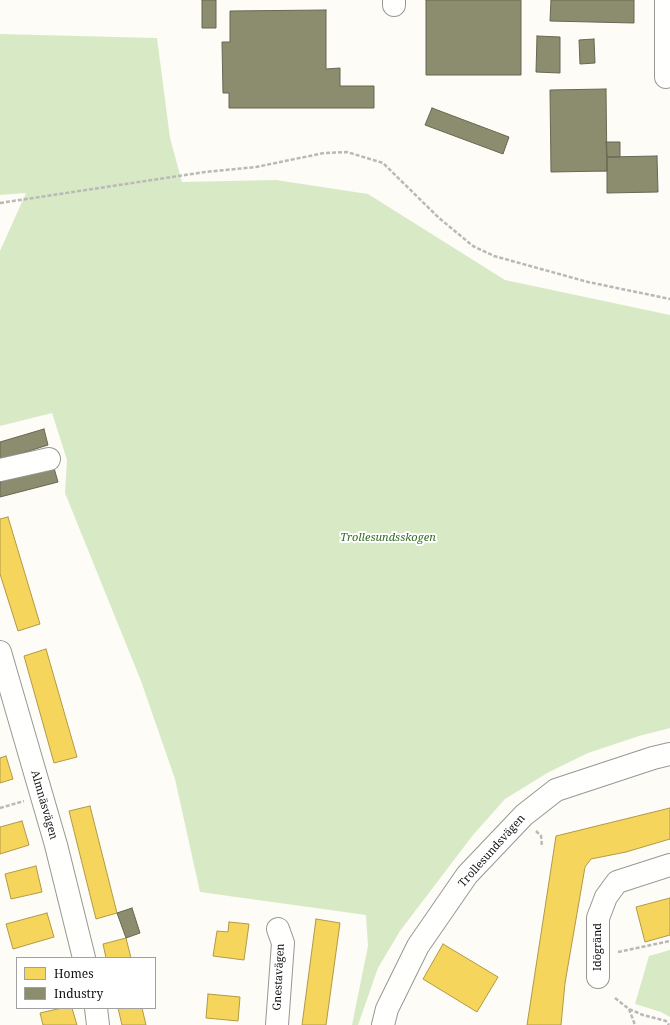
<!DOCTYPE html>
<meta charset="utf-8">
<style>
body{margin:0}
#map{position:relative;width:670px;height:1025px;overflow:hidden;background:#fdfcf7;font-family:"Noto Serif",serif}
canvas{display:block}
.legend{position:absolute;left:16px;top:957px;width:140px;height:52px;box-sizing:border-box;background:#fff;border:1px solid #a0a0a0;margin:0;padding:5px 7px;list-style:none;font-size:12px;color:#111}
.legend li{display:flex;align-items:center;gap:8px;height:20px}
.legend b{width:20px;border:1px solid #a0a0a0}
</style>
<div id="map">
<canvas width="670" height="1025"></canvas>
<ul class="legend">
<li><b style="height:11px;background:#f6d55c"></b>Homes</li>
<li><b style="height:11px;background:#8c8c6e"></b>Industry</li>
</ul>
</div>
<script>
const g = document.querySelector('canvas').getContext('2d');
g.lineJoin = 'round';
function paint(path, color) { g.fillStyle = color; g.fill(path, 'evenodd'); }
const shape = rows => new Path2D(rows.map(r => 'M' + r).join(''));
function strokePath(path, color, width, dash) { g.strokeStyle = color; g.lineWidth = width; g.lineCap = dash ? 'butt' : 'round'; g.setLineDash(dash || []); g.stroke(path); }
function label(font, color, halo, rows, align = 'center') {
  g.font = font + ' "Noto Serif",serif'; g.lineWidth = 4; g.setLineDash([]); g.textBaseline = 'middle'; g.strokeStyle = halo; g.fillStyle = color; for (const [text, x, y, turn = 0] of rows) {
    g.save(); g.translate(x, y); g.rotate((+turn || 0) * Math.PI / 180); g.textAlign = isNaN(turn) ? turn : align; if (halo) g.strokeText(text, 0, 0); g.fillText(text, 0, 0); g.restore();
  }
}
paint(shape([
 [0,34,157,38,170,138,182,182,276,180,368,194,505,280,670,315,670,728,639,736,588,753,549,772,505,799,473,835,400,931,378,968,358,1025,352,1025,368,946,366,915,200,892,175,779,141,681,65,493,67,460,52,413,0,426,0,251,26,193,0,195],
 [670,950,670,1017,661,1012,635,1004,649,956]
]), '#d8eac5');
const homes = shape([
 [8,517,40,624,18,631,0,574,0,519,8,517],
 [46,649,77,757,54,763,24,656,46,649],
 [6,756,13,779,0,783,0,758,6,756],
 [90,806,117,913,96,919,69,811,90,806],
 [670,808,670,839,626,852,591,859,585,867,565,983,561,1025,527,1025,556,836,670,808],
 [22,821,29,845,0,854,0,827,22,821],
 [36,866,42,892,11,899,5,874,36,866],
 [670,898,670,935,645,942,636,907,670,898],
 [47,913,54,937,13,949,6,924,47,913],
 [316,919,340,923,326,1025,302,1025,316,919],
 [229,922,249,924,244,960,213,956,217,931,228,932,229,922],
 [126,938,131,958,106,958,103,944,126,938],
 [443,944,498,977,477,1012,423,979,443,944],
 [208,994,240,997,238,1021,206,1018,208,994],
 [62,1008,72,1008,77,1025,43,1025,40,1013,62,1008],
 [118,1008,142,1008,146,1025,122,1025,118,1008]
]);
paint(homes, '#f6d55c');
strokePath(homes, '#b19a46', 1);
const industry = shape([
 [202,0,216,0,216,28,202,28,202,0],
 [426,0,521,0,521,75,426,75,426,0],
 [551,0,634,0,634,23,550,21,551,0],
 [326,10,326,69,340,68,340,86,374,86,374,108,229,108,229,93,223,93,222,42,230,42,230,11,326,10],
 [537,36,560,37,560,73,536,72,537,36],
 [594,39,595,63,580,64,579,40,594,39],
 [606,89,607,171,551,172,550,90,606,89],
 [432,108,509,137,503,154,425,125,432,108],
 [606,142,620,142,620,157,607,157,606,142],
 [657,156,658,192,607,193,607,157,657,156],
 [44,429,48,445,0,460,0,442,44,429],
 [54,468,58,482,0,497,0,482,54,468],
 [132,908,140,933,126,938,117,913,132,908]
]);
paint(industry, '#8c8c6e');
strokePath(industry, '#676752', 1);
const minor = shape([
 [666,0,666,77],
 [394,5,394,0],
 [0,470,49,459],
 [0,652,56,845,84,958],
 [598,977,598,918,606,897,617,882,670,865],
 [96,1008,98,1025],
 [277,1025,283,943,278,929],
 [383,1025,387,1009,418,946,467,875,524,815,556,790,653,758,670,754]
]);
strokePath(minor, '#979795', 24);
strokePath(shape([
 [0,203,205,172,256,167,324,153,347,152,383,163,439,218,473,246,494,256,588,282,670,299],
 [0,808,24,801],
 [536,831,541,836,542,847],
 [618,952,670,941],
 [615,998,629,1009,643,1015,666,1021,669,1025],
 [629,1009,635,1025]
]), '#b9b9b8', 2.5, [4, 2]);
strokePath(minor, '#fffffe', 22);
label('italic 11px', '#2f6b1f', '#fff', [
 ["Trollesundsskogen",388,538]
]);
label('11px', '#111', '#fff', [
 ["Almnäsvägen",44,805,74],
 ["Trollesundsvägen",492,851,-48],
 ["Idögränd",598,947,-90],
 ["Gnestavägen",279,977,-87]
]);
</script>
